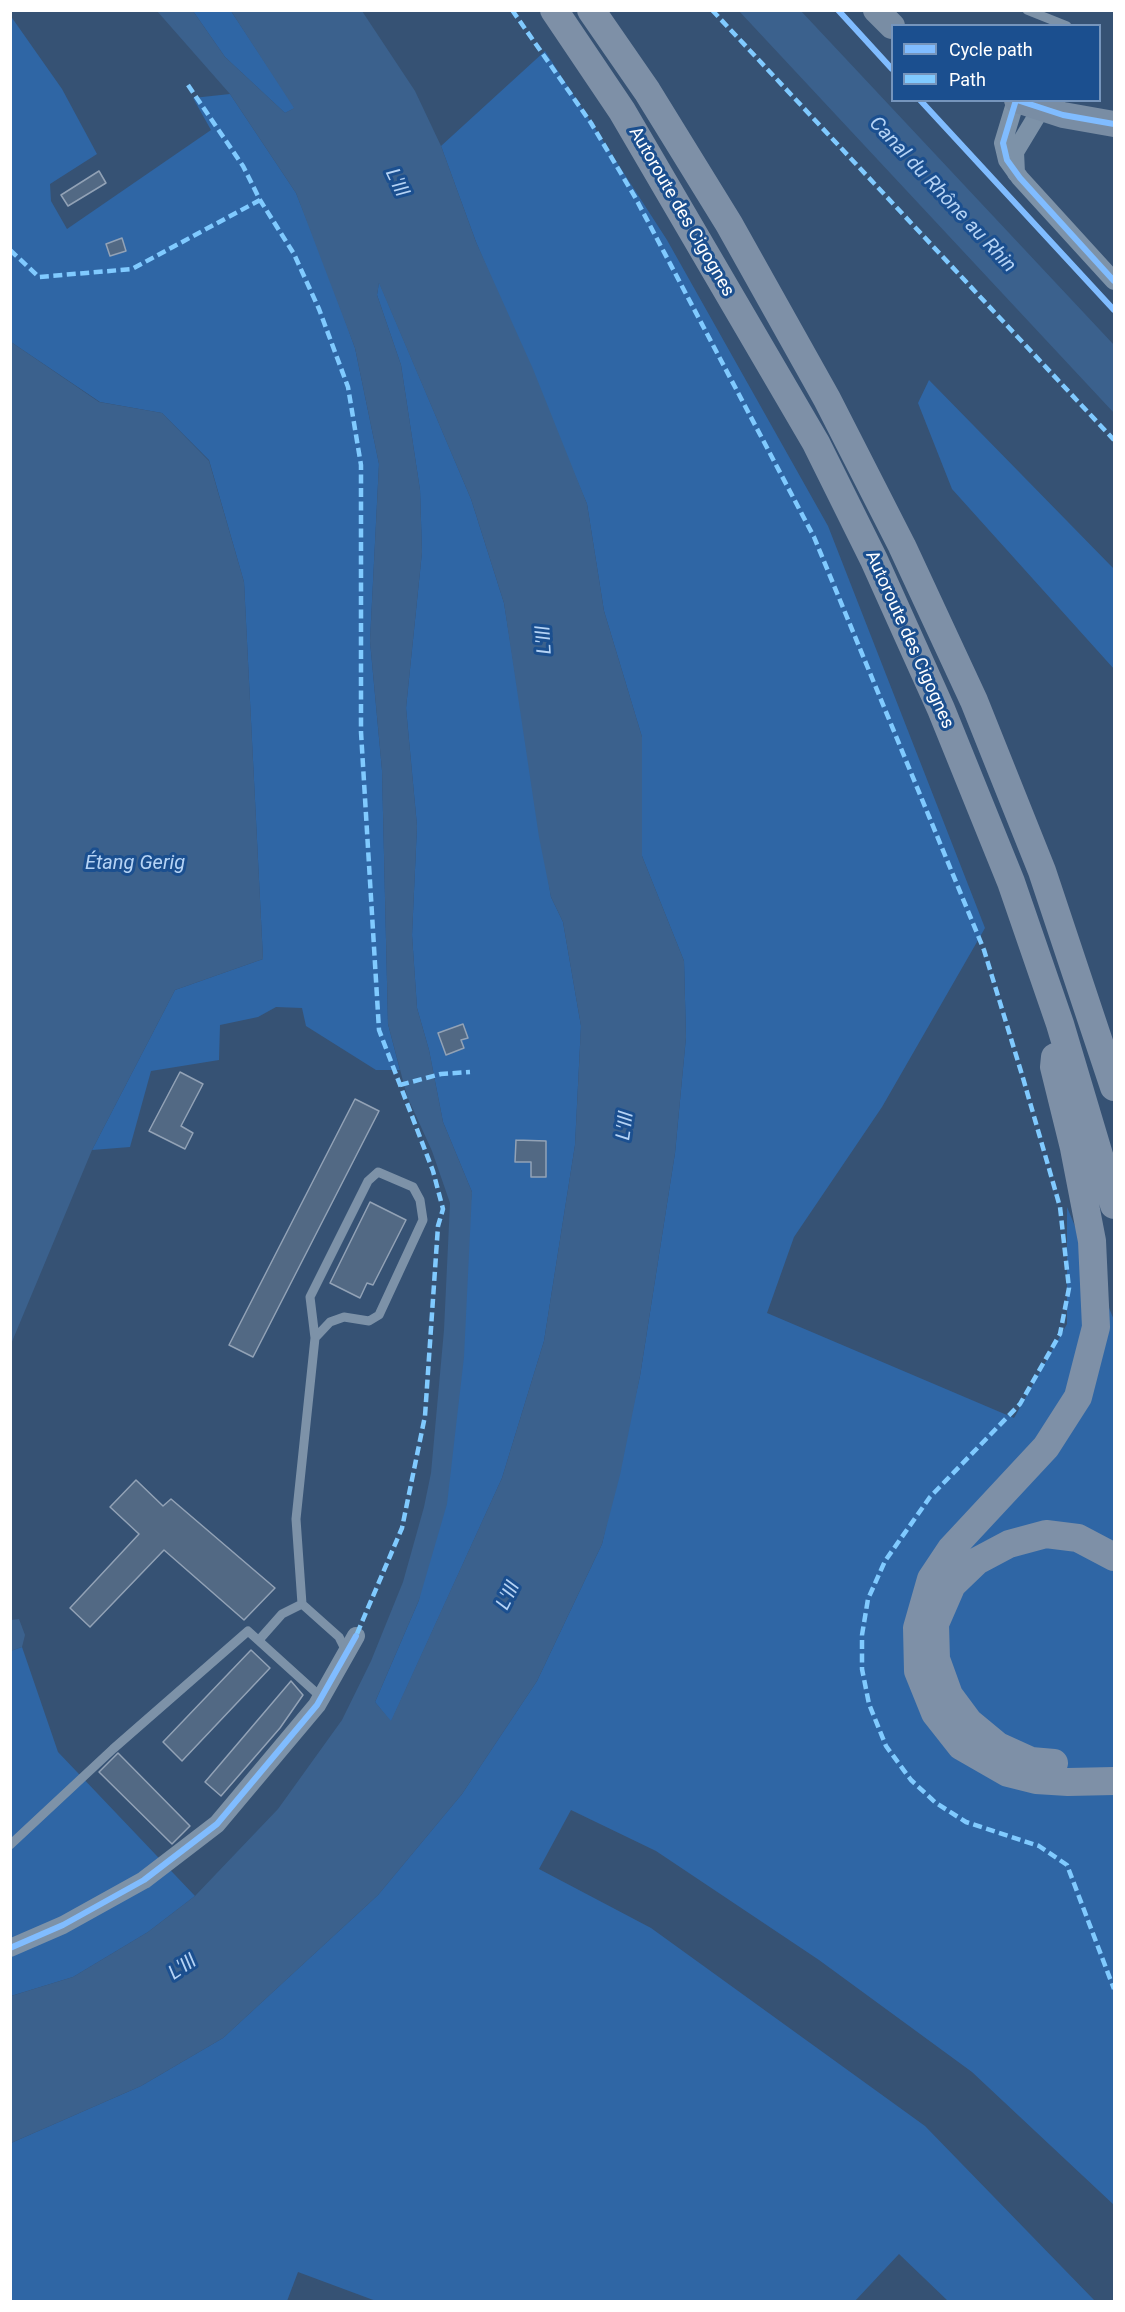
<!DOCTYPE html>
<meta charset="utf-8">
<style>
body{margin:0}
#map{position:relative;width:1125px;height:2312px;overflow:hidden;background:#365274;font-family:Roboto,sans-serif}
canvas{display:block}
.frame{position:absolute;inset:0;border:12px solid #fff;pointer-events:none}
.legend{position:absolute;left:891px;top:24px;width:210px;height:78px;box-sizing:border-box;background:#1b4f8f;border:2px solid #7695bc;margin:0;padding:8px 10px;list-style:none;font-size:18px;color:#fff}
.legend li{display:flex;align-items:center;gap:12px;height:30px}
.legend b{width:30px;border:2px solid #7695bc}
</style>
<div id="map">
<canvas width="1125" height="2312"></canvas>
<div class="frame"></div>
<ul class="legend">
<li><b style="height:8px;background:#80bcff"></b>Cycle path</li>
<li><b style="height:8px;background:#80caff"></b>Path</li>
</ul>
</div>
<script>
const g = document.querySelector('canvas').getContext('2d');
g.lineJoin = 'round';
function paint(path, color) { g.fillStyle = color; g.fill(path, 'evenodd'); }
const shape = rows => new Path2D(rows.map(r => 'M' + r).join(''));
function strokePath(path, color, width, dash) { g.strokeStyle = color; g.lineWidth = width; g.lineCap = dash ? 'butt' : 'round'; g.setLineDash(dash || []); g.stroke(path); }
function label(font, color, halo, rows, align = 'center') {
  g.font = font + ' Roboto,sans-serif'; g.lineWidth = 6; g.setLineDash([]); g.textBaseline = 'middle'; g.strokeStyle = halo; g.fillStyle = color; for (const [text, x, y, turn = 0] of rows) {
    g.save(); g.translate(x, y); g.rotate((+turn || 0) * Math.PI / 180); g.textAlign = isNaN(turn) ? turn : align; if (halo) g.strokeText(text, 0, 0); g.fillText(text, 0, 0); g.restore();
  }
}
paint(shape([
 [193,11,231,11,295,108,285,113,225,57],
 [10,15,62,89,97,154,50,184,51,201,67,229,211,130,193,98,230,94,296,193,325,265,355,348,379,464,370,641,382,770,388,1024,400,1070,376,1070,306,1026,302,1008,276,1007,258,1017,220,1025,219,1060,151,1071,130,1147,92,1150,175,990,263,959,244,582,209,460,162,413,100,402,11,342],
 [545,51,667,240,828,526,985,928,882,1107,794,1237,767,1313,1014,1418,1067,1324,1067,1207,1114,1320,1114,2205,972,2072,819,1960,656,1851,571,1810,539,1869,651,1928,925,2126,1095,2301,948,2301,899,2254,855,2301,376,2301,298,2272,287,2301,11,2302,11,2143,141,2086,223,2038,378,1895,462,1794,537,1681,602,1544,640,1376,675,1153,686,1037,684,961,642,856,642,737,604,611,587,504,476,242,441,146],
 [379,282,471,499,504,603,551,897,563,922,581,1026,575,1145,544,1341,502,1478,391,1722,375,1702,419,1600,472,1192,443,1122,429,1050,417,1008,412,935,417,826,406,708,422,552,420,490,401,365,377,295],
 [929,380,1114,569,1114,669,952,489,918,403],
 [22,1647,58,1752,195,1896,148,1932,73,1977,11,1996,10,1651]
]), '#2f66a5');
paint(shape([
 [157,11,193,11,225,57,285,113,294,108,231,11,362,11,415,91,441,146,476,242,533,369,587,504,604,611,642,737,642,856,684,961,686,1037,675,1153,640,1376,620,1475,602,1544,537,1681,462,1794,378,1895,223,2038,141,2086,11,2143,11,1996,73,1977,148,1932,195,1896,278,1809,342,1720,371,1661,403,1582,424,1507,431,1473,444,1330,450,1203,432,1151,407,1096,388,1024,382,770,370,641,379,464,355,348,296,193,230,94],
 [379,283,471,499,504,603,539,837,551,897,563,922,581,1026,575,1145,544,1341,502,1478,391,1721,375,1702,419,1600,447,1504,464,1357,472,1192,443,1122,429,1050,417,1008,412,935,417,826,406,708,422,552,420,490,401,365,377,295],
 [739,11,801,11,1114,345,1114,413],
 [11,342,99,402,162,413,209,461,244,582,263,959,175,990,92,1150,11,1344],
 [19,1619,25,1635,22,1647,11,1651,11,1620]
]), '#3b618d');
const building = shape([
 [99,171,106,183,68,206,61,195,99,171],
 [122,238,126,251,110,256,106,244,122,238],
 [463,1024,468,1038,461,1040,464,1048,446,1055,438,1033,463,1024],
 [180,1072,203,1084,181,1126,193,1133,185,1149,149,1131,180,1072],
 [355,1099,379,1111,253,1357,229,1345,355,1099],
 [516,1140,546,1141,546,1177,531,1177,531,1162,515,1162,516,1140],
 [370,1202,406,1220,373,1285,367,1283,360,1298,330,1283,370,1202],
 [136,1480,163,1506,171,1499,275,1588,244,1620,164,1550,90,1627,70,1608,139,1534,110,1507,136,1480],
 [251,1650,270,1668,182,1761,163,1742,251,1650],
 [291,1681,303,1695,280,1728,221,1796,205,1782,291,1681],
 [118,1753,190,1826,172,1844,99,1772,118,1753]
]);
paint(building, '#526984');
strokePath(building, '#92a2b6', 1.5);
strokePath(shape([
 [1027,10,1067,26],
 [315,1338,310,1297,368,1181,378,1172,413,1187,420,1200,423,1220,379,1315,369,1321,344,1317,330,1322,315,1338,296,1519,302,1604,339,1637,347,1653],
 [259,1640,282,1614,302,1604],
 [10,1845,113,1749,248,1631,322,1698]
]), '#7d92a8', 9);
strokePath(shape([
 [1016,100,1003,143,1007,160,1020,178,1114,281],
 [1016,173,1015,152,1041,109],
 [10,1948,63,1925,144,1880,217,1824,317,1705,356,1636]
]), '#7d92a8', 18);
strokePath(shape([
 [876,10,892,26],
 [1017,100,1063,115,1114,124]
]), '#798da4', 26);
strokePath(shape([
 [554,10,622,111,816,443,874,560,941,709,1011,882,1060,1024,1114,1205],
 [591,10,647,91,729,224,827,399,902,546,974,701,1042,871,1114,1087],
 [1055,1057,1054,1067,1074,1148,1092,1241,1096,1327,1078,1397,1046,1447,951,1549,931,1579,917,1628,918,1671,935,1713,961,1746,1008,1773,1036,1780,1068,1782,1114,1781],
 [1054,1763,1031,1761,998,1746,969,1722,949,1695,936,1659,935,1624,952,1585,977,1561,1009,1544,1046,1534,1078,1538,1114,1557]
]), '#7e90a7', 28);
strokePath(shape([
 [512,10,591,123,635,197,814,537,984,950,1023,1078,1060,1207,1069,1288,1060,1334,1020,1404,930,1497,885,1561,868,1599,862,1635,862,1669,869,1704,886,1746,911,1780,936,1803,966,1822,1039,1846,1067,1865,1114,1989],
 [712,10,1114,440],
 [188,85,243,166,260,200,294,254,319,309,348,387,361,465,361,732,379,1030,433,1171,443,1209,438,1226,425,1416,402,1528,356,1636],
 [10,250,39,277,132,269,260,200],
 [400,1085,441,1074,470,1072]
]), '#80caff', 4.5, [9, 4.5]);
strokePath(shape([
 [838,10,892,69],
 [920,100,1114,310],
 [1016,100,1003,143,1007,160,1020,178,1114,281],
 [1017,100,1063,115,1114,124],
 [10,1948,63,1925,144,1880,217,1824,317,1705,356,1636]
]), '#80bcff', 6);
label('18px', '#fff', '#1b4f8f', [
 ["Autoroute des Cigognes",681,212,60],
 ["Autoroute des Cigognes",909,640,66]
]);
label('italic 20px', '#b5d3f5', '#1b4f8f', [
 ["L'Ill",396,183,65],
 ["Canal du Rhône au Rhin",942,195,47],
 ["L'Ill",545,640,-93],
 ["Étang Gerig",135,864],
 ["L'Ill",626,1126,-82],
 ["L'Ill",509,1596,-63],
 ["L'Ill",183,1968,-33]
]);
</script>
